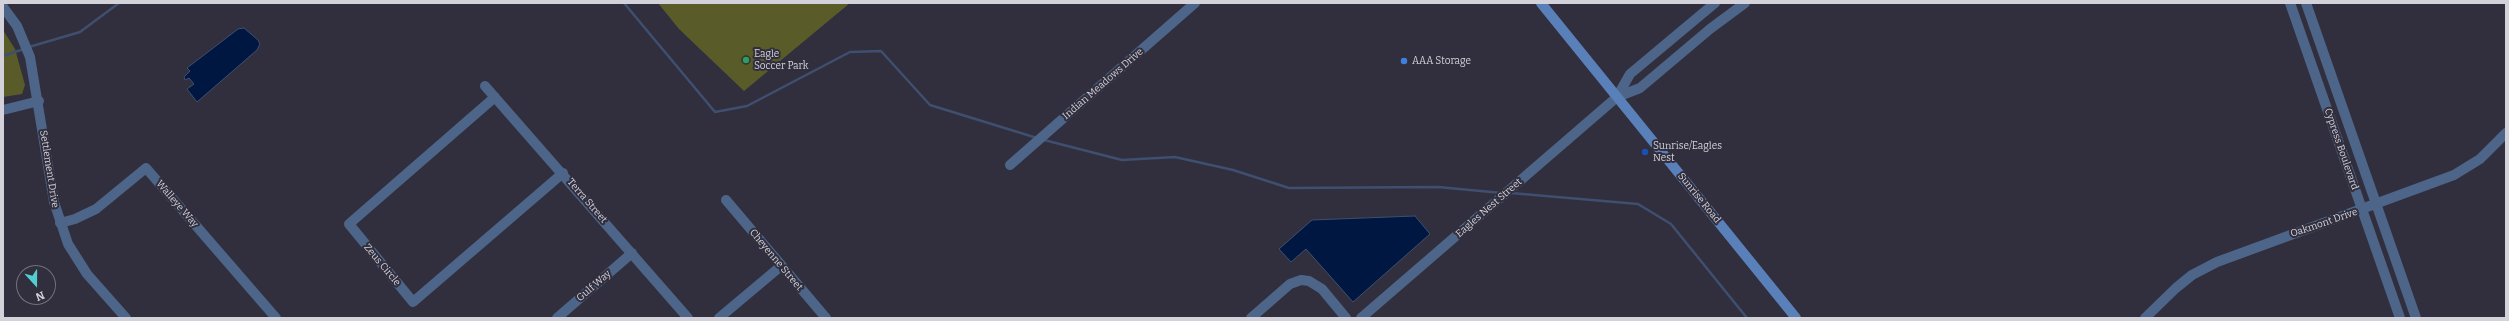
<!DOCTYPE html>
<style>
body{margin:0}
#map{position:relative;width:2509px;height:321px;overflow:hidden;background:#312f3d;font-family:Bitter,serif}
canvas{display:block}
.frame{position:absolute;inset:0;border:4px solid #d3d2db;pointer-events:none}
.north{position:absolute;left:16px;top:265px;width:40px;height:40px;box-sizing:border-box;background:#312f3d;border:1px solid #72707c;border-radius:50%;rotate:159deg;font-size:11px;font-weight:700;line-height:16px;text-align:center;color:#d3d2db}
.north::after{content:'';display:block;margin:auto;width:14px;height:18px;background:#52cdd0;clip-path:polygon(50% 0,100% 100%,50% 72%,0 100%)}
</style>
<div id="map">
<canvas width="2509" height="321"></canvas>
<div class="frame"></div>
<div class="north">N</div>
</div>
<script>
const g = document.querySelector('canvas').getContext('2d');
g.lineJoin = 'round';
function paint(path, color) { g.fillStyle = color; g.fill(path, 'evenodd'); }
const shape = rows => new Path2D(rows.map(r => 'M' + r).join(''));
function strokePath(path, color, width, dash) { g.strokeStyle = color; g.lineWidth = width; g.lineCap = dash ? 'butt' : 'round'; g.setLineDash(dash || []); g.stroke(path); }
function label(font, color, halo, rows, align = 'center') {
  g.font = font + ' Bitter,serif'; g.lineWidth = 4; g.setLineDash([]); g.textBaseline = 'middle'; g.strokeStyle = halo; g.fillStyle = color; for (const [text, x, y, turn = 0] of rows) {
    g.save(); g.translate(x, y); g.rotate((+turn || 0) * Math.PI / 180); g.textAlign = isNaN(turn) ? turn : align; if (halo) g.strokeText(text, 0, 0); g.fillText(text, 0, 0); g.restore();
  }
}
paint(shape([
 [658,3,850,3,744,91,679,29],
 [3,30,15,49,25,85,22,94,3,97]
]), '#595c28');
const water = shape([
 [244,28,258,40,260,44,257,50,197,102,187,89,194,84,189,78,185,80,184,77,190,71,187,68,238,29,244,28],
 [1415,216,1430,234,1353,302,1306,249,1291,262,1279,249,1312,220,1415,216]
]);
paint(water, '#001741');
strokePath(water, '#3f4f6f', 1);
strokePath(shape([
 [624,3,715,112,747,106,850,52,881,51,930,105,1037,138],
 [29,47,80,32,119,3],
 [3,56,24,49],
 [1044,140,1122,160,1175,157,1233,170,1289,188,1438,187,1502,193],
 [1511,193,1638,204,1671,224,1747,318]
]), '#3f4f6f', 2.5);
strokePath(shape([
 [2290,3,2400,318],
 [2306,3,2416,318],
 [485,86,688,318],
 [495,97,349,224,413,302,563,173],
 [1617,97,1640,88,1710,29,1745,3],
 [1617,97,1630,74,1715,3],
 [3,110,39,101],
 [1010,165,1195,3],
 [726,200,826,318],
 [60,223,75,219,96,209,146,168,276,318],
 [557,318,632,253],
 [719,318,781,266],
 [1251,318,1290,284,1301,280,1309,281,1322,289,1346,318],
 [2145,318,2176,288,2192,275,2217,262,2454,175,2480,159,2506,133]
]), '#4c6589', 10);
strokePath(shape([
 [3,7,17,26,30,57,54,202,68,244,87,274,126,318],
 [1361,318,1617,97]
]), '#4c6589', 10);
strokePath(shape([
 [1541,3,1796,318]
]), '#5a80ba', 10);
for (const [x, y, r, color] of [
 [746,60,4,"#2e9e5b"],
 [1404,61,4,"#3f7fe0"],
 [1645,152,4,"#1a4fb4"]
]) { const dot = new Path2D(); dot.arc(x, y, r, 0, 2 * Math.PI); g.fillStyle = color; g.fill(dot); strokePath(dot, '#312f3d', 1.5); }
label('10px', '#d3d2db', '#312f3d', [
 ["Eagle",754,54],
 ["Soccer Park",754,66],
 ["AAA Storage",1412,61],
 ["Sunrise/Eagles",1653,146],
 ["Nest",1653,158]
], 'left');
label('10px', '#d3d2db', '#312f3d', [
 ["Indian Meadows Drive",1103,84,-41],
 ["Cypress Boulevard",2341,149,71],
 ["Settlement Drive",49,169,81],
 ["Sunrise Road",1699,198,51],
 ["Terra Street",587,201,49],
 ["Walleye Way",177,204,49],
 ["Eagles Nest Street",1489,208,-41],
 ["Oakmont Drive",2324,223,-19],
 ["Cheyenne Street",776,260,50],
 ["Zeus Circle",382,265,50],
 ["Gulf Way",594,286,-41]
]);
</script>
